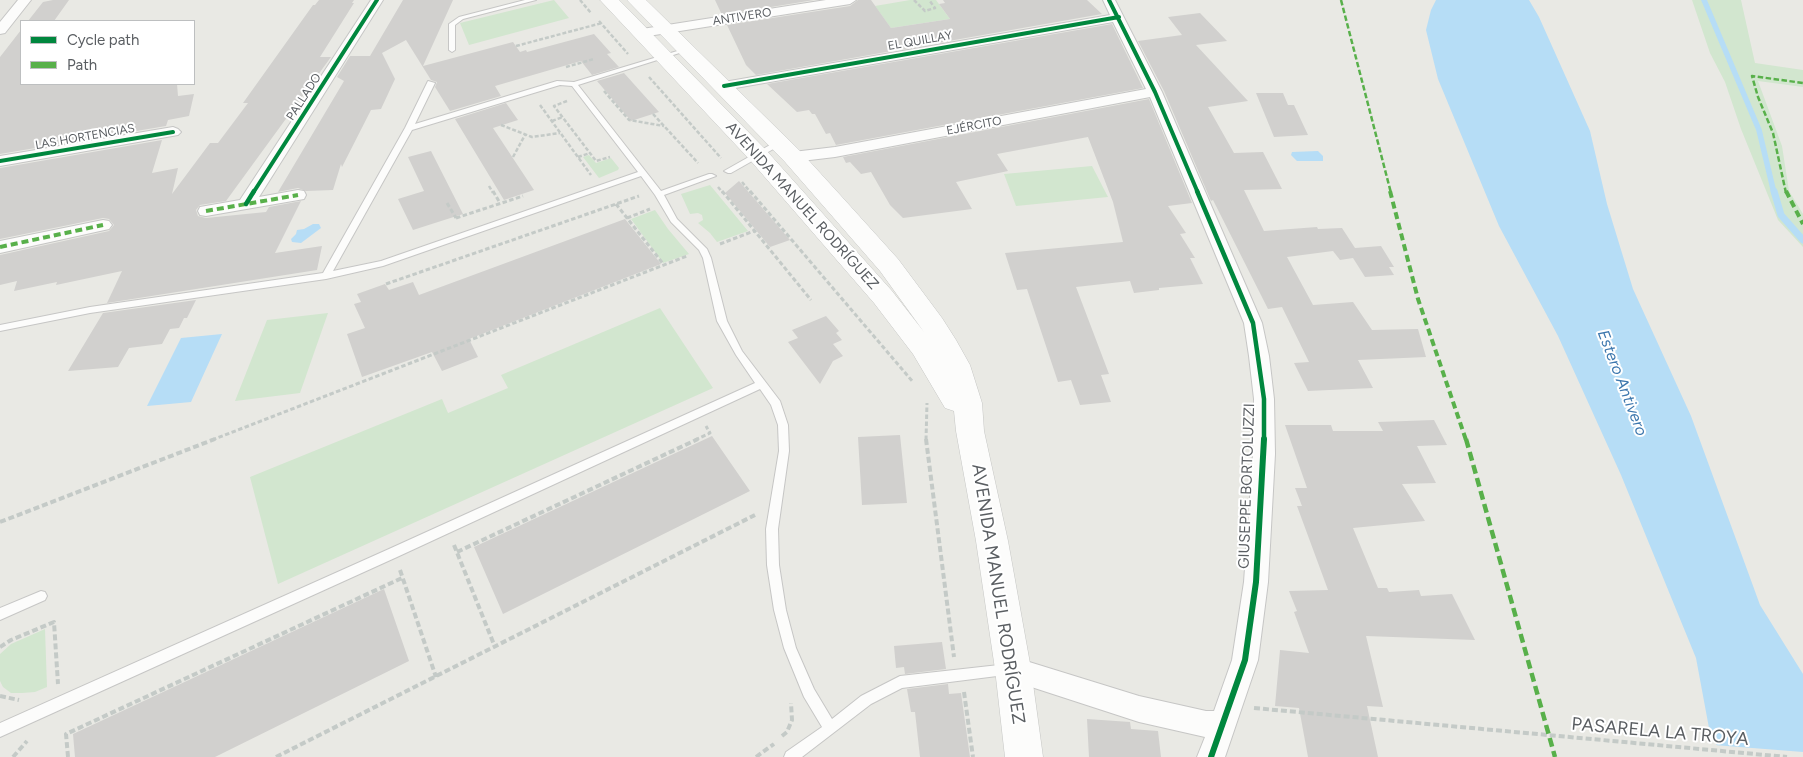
<!DOCTYPE html>
<meta charset="utf-8">
<style>
body{margin:0}
#map{position:relative;width:1803px;height:757px;overflow:hidden;background:#e9e9e4;font-family:Figtree,sans-serif}
canvas{display:block}
.legend{position:absolute;left:20px;top:20px;width:175px;height:65px;box-sizing:border-box;background:#fff;border:1px solid #bdbfc0;margin:0;padding:6px 9px;list-style:none;font-size:15px;color:#5a5e62}
.legend li{display:flex;align-items:center;gap:10px;height:25px}
.legend b{width:25px;border:1px solid #bdbfc0}
</style>
<div id="map">
<canvas width="1803" height="757"></canvas>
<ul class="legend">
<li><b style="height:6px;background:#00873e"></b>Cycle path</li>
<li><b style="height:6px;background:#58b04a"></b>Path</li>
</ul>
</div>
<script>
const g = document.querySelector('canvas').getContext('2d');
g.lineJoin = 'round';
function paint(path, color) { g.fillStyle = color; g.fill(path, 'evenodd'); }
const shape = rows => new Path2D(rows.map(r => 'M' + r).join(''));
function strokePath(path, color, width, dash) { g.strokeStyle = color; g.lineWidth = width; g.lineCap = dash ? 'butt' : 'round'; g.setLineDash(dash || []); g.stroke(path); }
function label(font, color, halo, rows, align = 'center') {
  g.font = font + ' Figtree,sans-serif'; g.lineWidth = 4; g.setLineDash([]); g.textBaseline = 'middle'; g.strokeStyle = halo; g.fillStyle = color; for (const [text, x, y, turn = 0] of rows) {
    g.save(); g.translate(x, y); g.rotate((+turn || 0) * Math.PI / 180); g.textAlign = isNaN(turn) ? turn : align; if (halo) g.strokeText(text, 0, 0); g.fillText(text, 0, 0); g.restore();
  }
}
paint(shape([
 [554,0,569,18,469,45,460,23],
 [910,0,936,0,950,19,891,28,875,6],
 [1692,0,1741,0,1755,63,1803,70,1803,87,1758,81,1782,146,1789,191,1803,214,1803,247,1778,220,1741,129,1725,82,1710,53],
 [589,155,596,163,611,158,619,168,618,170,599,178,583,157],
 [1092,166,1108,197,1016,206,1004,174],
 [710,185,748,231,717,242,710,233,698,223,703,220,702,215,698,213,690,214,681,194],
 [655,210,668,229,689,254,663,263,631,219],
 [660,308,713,388,278,584,250,477,442,399,448,413,508,388,501,375],
 [328,313,300,393,235,401,267,320],
 [45,629,47,687,35,692,22,693,11,693,3,687,0,681,0,654,11,644]
]), '#d2e6cf');
paint(shape([
 [1436,0,1529,0,1539,17,1590,131,1607,204,1633,289,1691,416,1760,605,1803,674,1803,757,1722,757,1709,728,1696,658,1621,475,1558,336,1499,226,1438,79,1426,30,1431,10],
 [1318,151,1323,156,1323,161,1297,161,1291,155,1292,152],
 [313,224,319,224,321,228,301,243,292,242,291,239,296,234,297,230,304,229],
 [222,334,191,402,147,406,181,338]
]), '#b6ddf6');
paint(shape([
 [1714,745,1803,752,1803,757,1720,757]
]), '#e9e9e4');
strokePath(shape([
 [1704,0,1759,130,1774,193]
]), '#b6ddf6', 5.5);
strokePath(shape([
 [1774,191,1781,215,1803,240]
]), '#b6ddf6', 7);
paint(shape([
 [53,0,69,0,54,21,28,21,43,2],
 [319,0,354,0,352,3,354,3,320,57,331,57,226,201,200,205,196,210,198,216,206,218,266,212,269,207,301,201,275,253,322,246,317,270,107,303,122,271,56,285,57,282,14,291,17,281,0,285,0,255,109,231,114,225,109,219,103,218,0,239,0,168,162,140,152,173,178,168,172,194,210,143,218,143,248,103,243,103,313,5,315,5],
 [403,0,453,0,423,66,513,42,520,52,526,50,527,52,594,34,611,53,607,54,619,67,592,75,581,61,495,86,501,96,450,111,435,87,437,82,431,80,406,40,382,53,395,79,381,109,371,110,342,167,341,164,333,190,306,191,298,188,278,192,344,81,337,77,350,56,370,56],
 [715,0,814,0,722,15],
 [858,0,871,0,891,28,950,19,939,4,945,3,943,0,1087,0,1102,14,756,75,746,65,727,25,850,6],
 [1200,13,1227,41,1196,45,1248,101,1208,107,1234,153,1263,152,1282,189,1244,190,1264,231,1317,227,1318,229,1342,228,1355,248,1381,246,1394,267,1389,267,1394,275,1365,277,1353,258,1340,260,1333,251,1287,257,1313,305,1353,302,1372,330,1418,329,1426,357,1358,360,1373,388,1308,391,1294,363,1309,362,1282,307,1268,309,1213,200,1211,201,1164,91,1138,41,1182,35,1168,17],
 [1112,24,1143,88,836,145,830,133,826,134,815,114,812,114,809,110,797,112,767,84],
 [21,30,21,84,177,84,178,96,194,94,189,116,168,120,166,126,0,154,0,57],
 [624,73,659,112,631,121,597,81],
 [1256,93,1283,93,1288,105,1294,105,1308,135,1274,137],
 [1149,99,1192,203,1168,206,1186,233,1180,234,1195,258,1190,258,1203,284,1159,288,1159,290,1134,293,1130,281,1076,287,1109,374,1101,375,1111,402,1080,405,1071,380,1058,382,1027,289,1017,290,1005,253,1123,242,1113,202,1088,137,997,154,1008,171,956,182,972,209,903,218,890,205,871,172,861,174,850,162,846,163,843,157],
 [506,103,518,120,493,128,534,190,504,200,455,119],
 [431,151,463,214,413,230,398,199,424,191,408,157],
 [739,181,790,240,770,247,725,193],
 [625,219,661,264,469,339,478,357,442,371,432,352,362,377,347,334,365,328,354,304,361,302,357,294,385,284,389,290,413,282,419,295],
 [196,300,187,318,184,318,179,328,170,329,162,344,129,348,118,367,68,371,103,313],
 [826,316,839,331,836,333,842,340,833,344,843,356,833,361,820,384,788,342,798,338,792,330],
 [1434,420,1447,445,1417,446,1436,483,1402,484,1425,521,1353,528,1378,588,1387,588,1389,592,1419,590,1421,596,1452,594,1475,640,1366,636,1383,707,1367,706,1378,757,1308,757,1299,708,1275,706,1280,650,1309,653,1294,612,1297,611,1289,591,1328,590,1297,506,1302,506,1295,488,1307,488,1285,425,1331,425,1333,431,1383,431,1378,422],
 [900,435,907,503,862,505,858,437],
 [712,436,750,491,503,614,474,547],
 [384,589,409,661,215,757,75,757,73,734],
 [942,642,946,669,905,674,904,667,896,668,894,646],
 [948,684,949,694,961,693,970,757,920,757,915,712,911,712,907,689],
 [1087,719,1130,722,1131,729,1158,731,1161,757,1089,757]
]), '#d1d0ce');
const service = shape([
 [525,0,536,0,463,19,455,25,455,50,452,52,449,50,449,24,459,17,525,0],
 [684,49,689,50,578,85,661,191,709,174,712,174,716,176,664,195,677,219,707,249,711,258,727,321,742,351,780,401,788,425,789,451,778,529,779,565,786,610,796,648,814,689,832,719,861,696,900,676,1008,664,1013,666,1014,670,1013,674,902,688,871,704,802,757,784,757,786,752,822,727,804,697,784,648,774,610,767,565,766,529,779,451,778,425,771,405,760,389,397,557,0,737,0,723,389,549,755,383,736,355,717,321,703,258,699,250,671,222,655,195,641,176,383,266,326,279,90,313,0,331,0,325,90,307,323,273,405,128,428,81,435,83,415,124,557,81,574,82,684,49],
 [560,85,572,86,638,172,381,261,333,271,412,130,560,85],
 [777,141,780,141,784,143,731,173,728,173,724,171,777,141],
 [41,591,45,592,47,596,45,600,0,620,0,608,41,591]
]);
const minor = shape([
 [18,0,31,0,5,33,0,34,0,22,18,0],
 [371,0,383,0,259,197,298,190,304,191,306,195,304,199,206,216,200,215,198,211,200,207,240,200,371,0],
 [826,0,856,0,850,4,642,37,635,33,642,29,826,0],
 [1103,0,1115,0,1162,92,1262,323,1269,356,1274,399,1275,454,1268,582,1258,660,1225,757,1197,757,1205,737,1139,722,1013,681,1004,677,1000,669,1004,661,1013,657,1139,696,1206,711,1214,711,1232,660,1244,582,1253,454,1254,399,1249,356,1244,323,1150,97,835,157,793,162,787,160,785,157,787,154,793,152,835,147,1146,89,1113,22,724,90,719,89,717,86,719,83,724,82,1110,15,1103,0],
 [173,127,178,129,181,132,178,135,0,166,0,156,173,127],
 [103,220,109,221,112,225,109,229,0,253,0,241,103,220]
]);
const secondary = shape([
 [600,0,619,0,766,150,892,291,924,332,880,271,785,162,627,0,646,0,801,152,842,197,898,259,942,318,956,340,970,365,982,403,984,431,1008,541,1031,669,1043,757,1005,757,995,669,976,541,956,431,954,411,945,408,913,354,874,303,750,160,600,0]
]);
strokePath(service, '#c6c6c5', 2);
strokePath(minor, '#c6c6c5', 2);
strokePath(secondary, '#c5c6c4', 1);
strokePath(shape([
 [580,0,591,13],
 [914,0,925,11,935,8,929,0],
 [599,21,628,54],
 [516,46,602,23],
 [566,67,594,59],
 [649,77,721,158],
 [604,91,629,120,664,126],
 [567,101,554,106,596,161,610,157],
 [540,105,591,175],
 [653,114,698,163],
 [552,121,563,117],
 [501,125,532,137,560,133],
 [513,157,525,135],
 [578,157,590,153],
 [742,182,751,193],
 [489,186,493,193],
 [718,187,723,193]
]), '#c4cac7', 2.5, [4, 2]);
strokePath(shape([
 [493,191,500,203],
 [722,191,811,300],
 [750,191,913,382],
 [447,203,456,218],
 [616,204,664,265],
 [456,218,523,196],
 [627,218,650,209],
 [720,244,754,231],
 [386,284,639,196],
 [212,440,687,256],
 [695,440,710,433,706,426],
 [926,440,927,403]
]), '#c4cac7', 3, [4.5, 2.5]);
strokePath(shape([
 [926,439,954,657],
 [0,522,215,439],
 [454,545,495,647],
 [457,552,698,439],
 [400,570,436,677],
 [0,647,11,640,54,622,58,684],
 [964,692,973,757],
 [0,696,19,700],
 [1254,708,1787,757],
 [782,736,787,732,792,720,791,703],
 [13,757,27,741],
 [68,757,66,734,402,578],
 [276,757,755,515],
 [756,757,774,744]
]), '#c4cac7', 4, [6, 3]);
paint(service, '#fcfcfb');
paint(minor, '#fcfcfb');
paint(secondary, '#fcfcfb');
strokePath(shape([
 [1341,0,1391,193],
 [1786,193,1773,133,1758,97,1752,76,1803,83]
]), '#58b04a', 2.5, [5.5, 2.5]);
strokePath(shape([
 [1390,191,1418,299,1466,440],
 [1786,191,1803,224],
 [206,211,298,195],
 [0,247,103,225]
]), '#58b04a', 4, [7, 4]);
strokePath(shape([
 [1466,439,1555,757]
]), '#58b04a', 4.5, [9, 4.5]);
strokePath(shape([
 [1109,0,1155,92,1198,193],
 [724,86,1119,17],
 [0,161,173,132],
 [253,193,377,0]
]), '#00873e', 4);
strokePath(shape([
 [1197,191,1253,323,1264,399,1264,440],
 [246,204,254,191]
]), '#00873e', 4.5);
strokePath(shape([
 [1211,757,1245,660,1256,582,1264,439]
]), '#00873e', 6);
label('12px', '#5a5e62', '#fff', [
 ["ANTIVERO",742,17,-9],
 ["EL QUILLAY",920,41,-10],
 ["PALLADO",304,97,-57],
 ["EJÉRCITO",974,126,-11],
 ["LAS HORTENCIAS",85,137,-10]
]);
label('15px', '#5a5e62', '#fff', [
 ["AVENIDA MANUEL RODRÍGUEZ",802,206,48],
 ["GIUSEPPE BORTOLUZZI",1247,486,-88]
]);
label('italic 16px', '#3e78ae', '#fff', [
 ["Estero Antivero",1622,383,69]
]);
label('18px', '#5a5e62', '#fff', [
 ["AVENIDA MANUEL RODRÍGUEZ",998,594,81],
 ["PASARELA LA TROYA",1660,732,5]
]);
</script>
